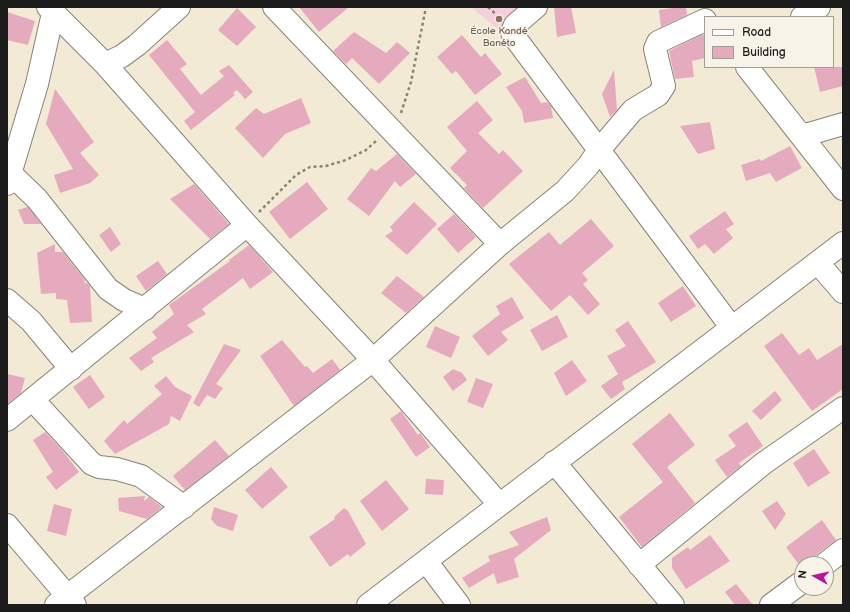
<!DOCTYPE html>
<meta charset="utf-8">
<style>
body{margin:0}
#map{position:relative;width:850px;height:612px;overflow:hidden;background:#f2ead4;font-family:"Balsamiq Sans",sans-serif}
canvas{display:block}
.frame{position:absolute;inset:0;border:8px solid #1c1c1c;pointer-events:none}
.legend{position:absolute;left:704px;top:16px;width:130px;height:52px;box-sizing:border-box;background:#f7f3e8;border:1px solid #9f9d96;margin:0;padding:5px 7px;list-style:none;font-size:12px;color:#1c1c1c}
.legend li{display:flex;align-items:center;gap:8px;height:20px}
.legend b{width:20px;border:1px solid #9f9d96}
.north{position:absolute;left:794px;top:556px;width:40px;height:40px;box-sizing:border-box;background:#f7f3e8;border:1px solid #9f9d96;border-radius:50%;rotate:278deg;font-size:11px;font-weight:700;line-height:16px;text-align:center;color:#1c1c1c}
.north::after{content:'';display:block;margin:auto;width:14px;height:18px;background:#b5179e;clip-path:polygon(50% 0,100% 100%,50% 72%,0 100%)}
</style>
<div id="map">
<canvas width="850" height="612"></canvas>
<div class="frame"></div>
<ul class="legend">
<li><b style="height:5px;background:#fff"></b>Road</li>
<li><b style="height:11px;background:#e5aabd"></b>Building</li>
</ul>
<div class="north">N</div>
</div>
<script>
const g = document.querySelector('canvas').getContext('2d');
g.lineJoin = 'round';
function paint(path, color) { g.fillStyle = color; g.fill(path, 'evenodd'); }
const shape = rows => new Path2D(rows.map(r => 'M' + r).join(''));
function strokePath(path, color, width, dash) { g.strokeStyle = color; g.lineWidth = width; g.lineCap = dash ? 'butt' : 'round'; g.setLineDash(dash || []); g.stroke(path); }
function label(font, color, halo, rows, align = 'center') {
  g.font = font + ' "Balsamiq Sans",sans-serif'; g.lineWidth = 3; g.setLineDash([]); g.textBaseline = 'middle'; g.strokeStyle = halo; g.fillStyle = color; for (const [text, x, y, turn = 0] of rows) {
    g.save(); g.translate(x, y); g.rotate((+turn || 0) * Math.PI / 180); g.textAlign = isNaN(turn) ? turn : align; if (halo) g.strokeText(text, 0, 0); g.fillText(text, 0, 0); g.restore();
  }
}
paint(shape([
 [471,7,527,7,499,30]
]), '#f5cfd9');
paint(shape([
 [299,7,349,7,319,32],
 [554,7,571,7,576,33,557,37],
 [679,7,686,7,687,15,661,27,659,10],
 [237,8,256,27,237,46,218,30],
 [7,12,35,21,28,45,7,40],
 [354,32,386,53,397,42,410,53,379,84,352,58,346,64,333,51],
 [462,35,481,57,485,53,502,74,475,95,456,71,452,74,437,57],
 [701,35,705,35,705,58,692,61,694,77,675,79,669,51],
 [167,40,187,64,180,69,201,95,224,76,219,71,229,65,253,92,245,99,237,90,233,93,235,95,191,130,184,121,195,112,149,55],
 [814,67,843,67,843,86,820,92],
 [614,70,617,110,610,117,602,94],
 [525,77,541,103,547,102,551,106,553,118,524,123,522,111,506,87],
 [55,89,94,142,80,153,99,175,90,183,60,193,54,175,73,169,46,124],
 [301,98,311,123,285,134,263,158,235,128,256,108,264,114],
 [477,101,493,120,478,133,499,154,503,150,523,171,483,208,464,188,467,185,450,168,467,151,447,127],
 [710,122,715,149,698,154,680,126],
 [790,146,802,168,776,182,770,173,746,181,741,165,760,159,761,161],
 [397,154,416,174,400,187,395,181,369,216,347,199,371,168,376,171],
 [307,182,328,209,290,239,269,212],
 [194,184,229,224,210,239,170,199],
 [414,202,437,224,407,255,385,236,393,231,390,227],
 [27,207,28,207,41,224,24,224,18,210],
 [725,211,734,224,726,229,733,238,714,254,705,244,698,249,689,236],
 [454,214,476,237,458,253,437,229],
 [591,219,614,246,582,273,588,280,583,284,600,304,588,315,570,295,551,311,509,264,549,232,560,245],
 [110,227,121,244,111,252,99,235],
 [55,244,55,252,63,252,85,280,84,283,87,283,90,286,92,322,70,323,67,300,56,299,56,293,41,294,37,253],
 [249,245,273,272,250,289,243,278,202,309,206,314,187,325,194,332,151,358,154,362,141,371,129,358,157,338,152,332,174,314,169,305,230,261,229,260],
 [158,261,167,274,146,291,136,276],
 [397,276,424,297,406,313,381,293],
 [683,286,696,306,671,322,658,303],
 [512,297,524,318,501,332,508,340,488,356,472,336,500,314,496,306],
 [557,315,568,337,542,351,530,330],
 [628,321,656,362,622,382,625,389,611,399,601,386,618,374,607,356,626,346,615,330],
 [435,326,460,337,451,358,426,347],
 [782,333,799,355,809,348,817,360,843,344,843,389,812,411,764,346],
 [282,340,305,367,307,366,313,373,332,359,340,370,294,406,260,356],
 [224,344,241,350,216,384,223,388,215,399,207,395,199,407,193,403],
 [572,360,587,381,566,396,554,373],
 [453,369,462,373,467,380,453,391,443,377],
 [7,374,25,378,21,393,7,404],
 [90,375,105,397,89,409,73,387],
 [166,376,175,387,192,396,180,421,171,416,169,424,115,454,104,441,124,420,127,424,162,394,154,386],
 [476,378,493,384,483,408,467,402],
 [775,391,782,400,761,420,752,411],
 [401,411,418,435,420,433,430,447,416,457,390,419],
 [670,413,695,445,667,467,695,503,642,547,619,517,663,482,632,444],
 [747,422,763,446,739,463,741,466,727,477,715,460,736,446,728,435],
 [45,432,62,450,79,472,56,490,46,477,53,472,33,440],
 [215,440,229,456,185,490,173,476],
 [814,449,830,473,808,487,793,463],
 [271,467,288,487,262,509,245,490],
 [426,479,444,480,443,495,425,494],
 [386,480,409,509,382,531,360,501],
 [145,496,144,501,149,497,162,507,147,519,119,511,118,498],
 [777,501,786,514,775,530,762,511],
 [54,504,72,509,66,536,47,531],
 [214,507,238,515,233,531,217,526,211,519],
 [344,508,348,511,366,544,350,557,348,554,330,567,309,537,335,519,334,517],
 [547,517,551,530,514,559,519,577,497,584,494,573,469,588,462,578,490,561,488,556,519,545,509,532],
 [822,520,836,540,817,554,809,564,802,564,802,569,786,547],
 [710,535,730,561,686,589,672,568,672,558,688,547,690,550],
 [736,584,753,605,735,605,725,592]
]), '#e5aabd');
const minor = shape([
 [48,7,105,64,247,225,373,360,499,504],
 [274,7,500,244],
 [536,7,515,25,512,32,513,35,732,328],
 [802,17,819,7],
 [105,64,122,56,137,45,179,7],
 [747,67,843,189],
 [802,136,843,124],
 [10,173,37,199,108,289,124,300,145,309],
 [7,184,37,84,53,13],
 [818,263,843,292],
 [7,300,31,321,71,369],
 [33,400,92,464,99,467,117,469,141,476,184,507],
 [7,420,247,225],
 [554,462,673,605],
 [7,525,75,605],
 [426,561,459,605],
 [825,564,843,550],
 [639,565,764,463,843,408],
 [56,605,373,360,500,244,565,191,588,166,599,150,633,110,658,95,664,86,655,49,658,42,705,20],
 [368,605,843,243],
 [771,605,802,582]
]);
strokePath(minor, '#878378', 24);
strokePath(shape([
 [488,7,499,17],
 [401,113,411,82,426,7],
 [259,212,296,175,310,167,326,166,346,160,366,150,376,141]
]), '#878378', 2.5, [3, 3]);
strokePath(minor, '#fff', 22);
for (const [x, y, r, color] of [
 [499,19,4,"#8d6e63"]
]) { const dot = new Path2D(); dot.arc(x, y, r, 0, 2 * Math.PI); g.fillStyle = color; g.fill(dot); strokePath(dot, '#f7f3e8', 1.5); }
label('10px', '#785e54', '#f7f3e8', [
 ["École Kandé",499,31],
 ["Banéto",499,43]
]);
</script>
